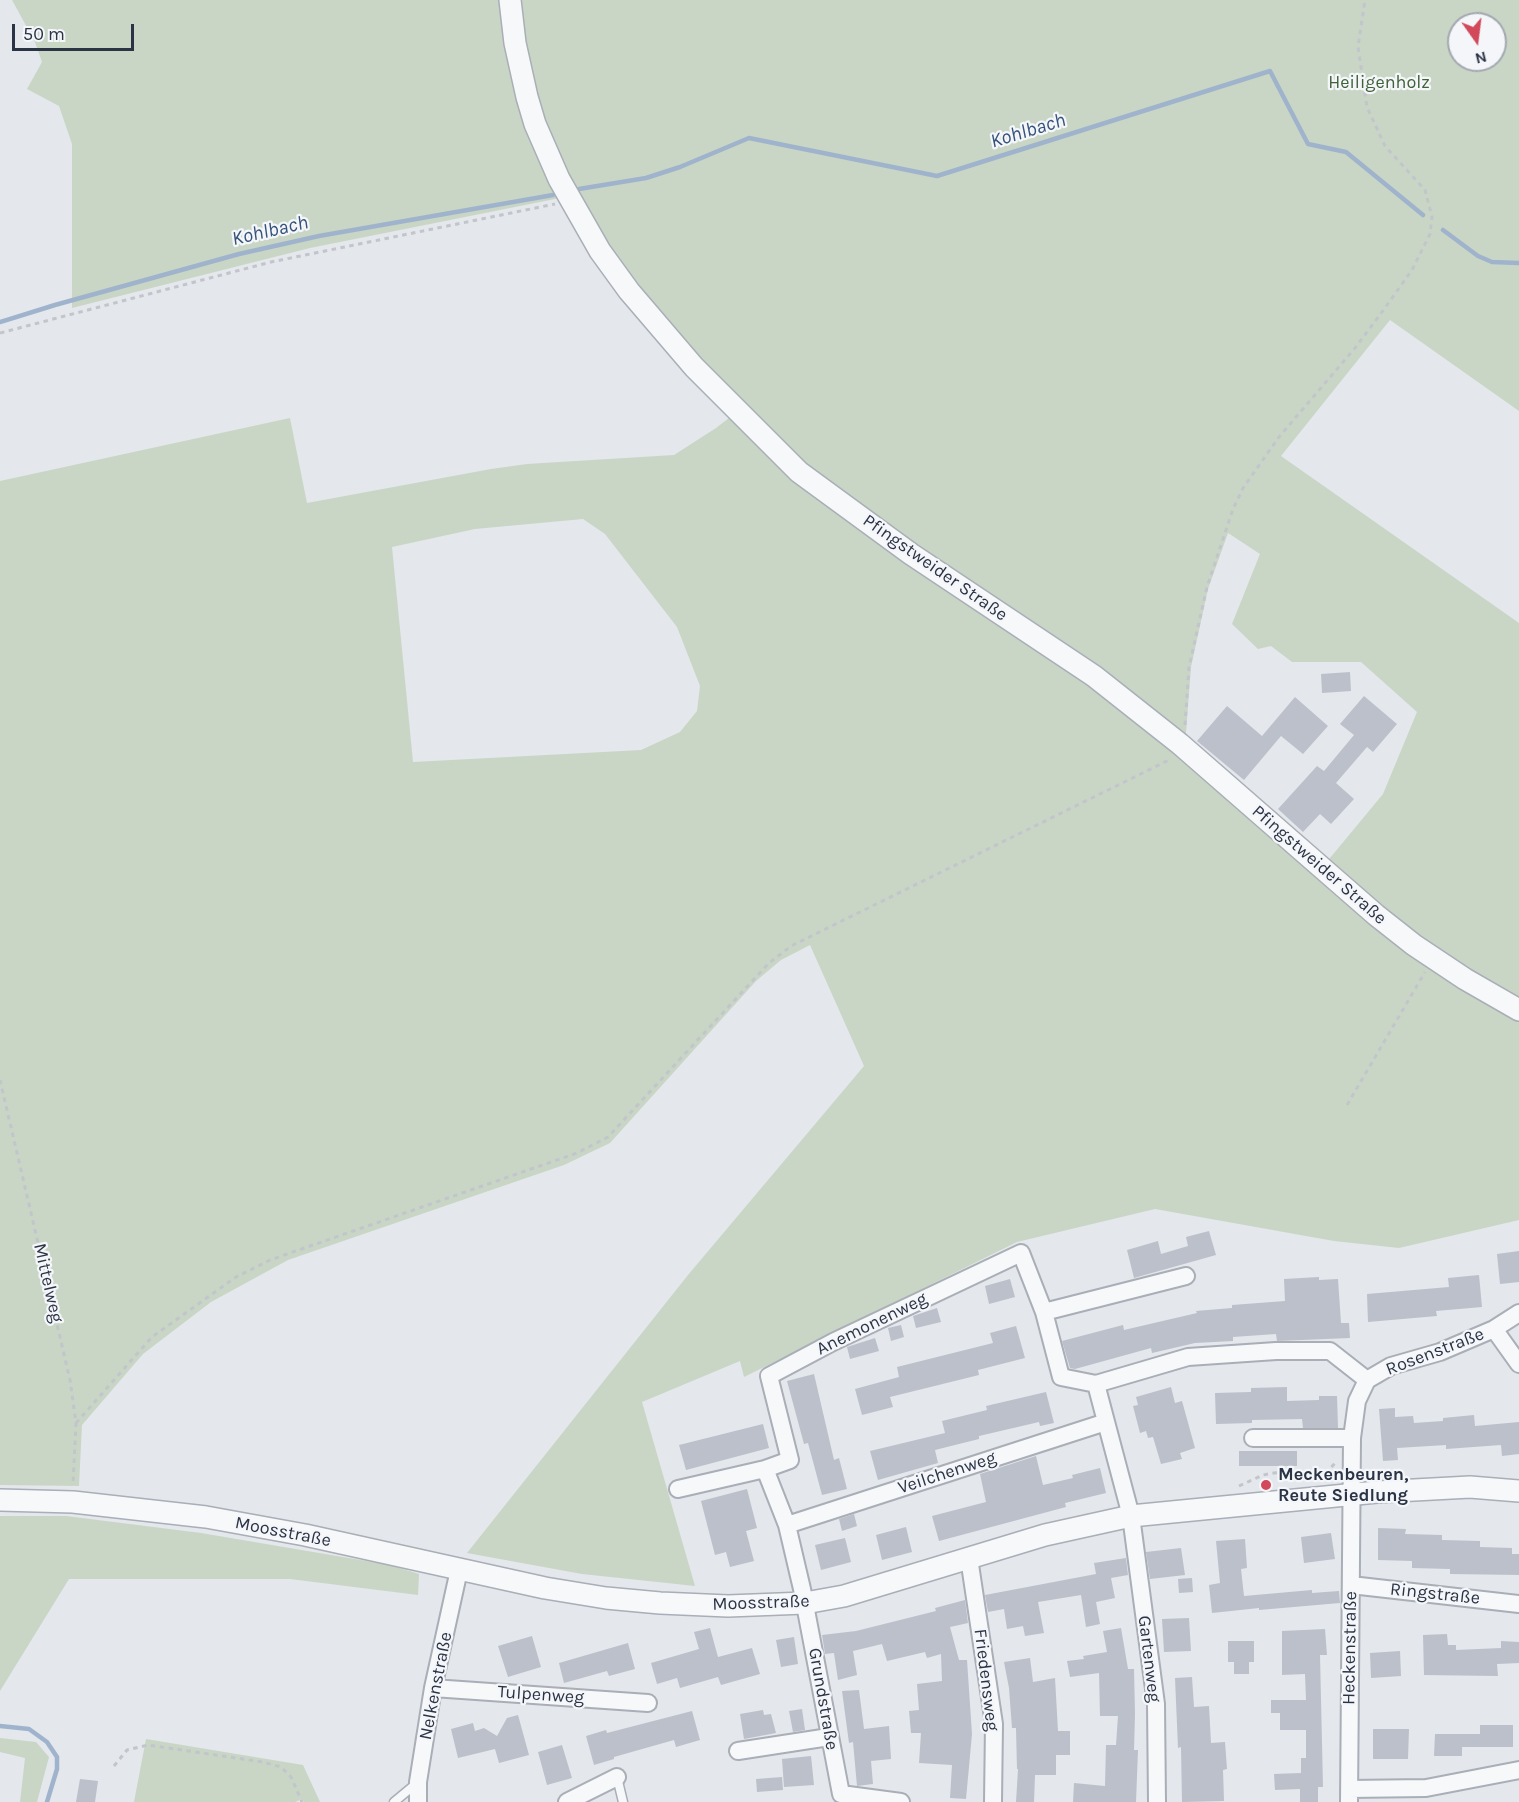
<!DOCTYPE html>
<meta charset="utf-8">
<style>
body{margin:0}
#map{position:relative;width:1519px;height:1802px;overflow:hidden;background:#e4e7ec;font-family:Karla,sans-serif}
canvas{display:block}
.north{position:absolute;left:1447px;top:12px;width:60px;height:60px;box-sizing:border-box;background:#f4f6f9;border:2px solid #a4a8b1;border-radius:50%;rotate:166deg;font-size:16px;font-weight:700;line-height:24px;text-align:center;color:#2b3445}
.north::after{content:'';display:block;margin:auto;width:21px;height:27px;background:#d1495b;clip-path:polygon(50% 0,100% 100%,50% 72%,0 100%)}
.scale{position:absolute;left:12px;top:24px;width:122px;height:27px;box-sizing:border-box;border:3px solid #2b3445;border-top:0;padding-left:8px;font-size:18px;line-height:21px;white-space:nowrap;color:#2b3445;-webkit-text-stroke:4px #f4f6f9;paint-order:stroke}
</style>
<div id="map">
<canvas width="1519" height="1802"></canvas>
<div class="north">N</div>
<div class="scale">50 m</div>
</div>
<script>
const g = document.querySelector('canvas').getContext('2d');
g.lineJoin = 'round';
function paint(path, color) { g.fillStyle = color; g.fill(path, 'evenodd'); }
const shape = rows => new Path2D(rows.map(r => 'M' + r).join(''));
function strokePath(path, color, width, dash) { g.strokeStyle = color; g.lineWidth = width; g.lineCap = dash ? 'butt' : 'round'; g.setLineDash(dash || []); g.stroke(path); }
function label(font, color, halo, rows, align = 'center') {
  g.font = font + ' Karla,sans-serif'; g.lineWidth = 4.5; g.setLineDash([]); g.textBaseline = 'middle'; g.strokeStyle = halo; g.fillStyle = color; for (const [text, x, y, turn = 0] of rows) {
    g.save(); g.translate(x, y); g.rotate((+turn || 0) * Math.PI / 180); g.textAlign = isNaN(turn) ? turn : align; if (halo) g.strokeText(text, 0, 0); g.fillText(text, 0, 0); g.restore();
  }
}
paint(shape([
 [12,0,503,0,560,198,310,248,72,308,72,144,59,106,27,89,42,62,35,42],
 [518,0,1519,0,1519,411,1390,320,1281,456,1519,623,1519,1000,1428,946,1325,864,1383,794,1417,712,1361,662,1292,662,1271,646,1258,649,1232,624,1260,554,1228,533,1208,589,1191,667,1184,759,1519,1016,1519,1220,1399,1248,1334,1241,1155,1209,1017,1242,744,1377,740,1361,642,1402,695,1586,582,1574,467,1553,688,1275,864,1066,810,945,781,960,756,981,610,1143,564,1165,288,1260,211,1302,143,1354,82,1425,79,1486,0,1485,0,481,290,418,307,503,491,469,527,464,674,455,716,428,742,408,640,295,581,208,540,113,522,40],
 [1459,24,1495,24,1495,60,1459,60],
 [583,519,605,534,677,627,700,686,697,711,680,732,641,750,413,762,392,547,475,529],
 [0,1516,66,1516,201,1533,390,1565,419,1574,418,1595,290,1579,69,1579,0,1691],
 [0,1738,36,1742,49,1757,37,1802,20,1802,25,1758,0,1752],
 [146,1739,303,1765,320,1802,304,1802,302,1799,295,1802,134,1802]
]), '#c9d6c5');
strokePath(shape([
 [579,189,646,178,680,167,749,138,937,176,1270,71,1308,144,1346,152,1423,215],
 [1443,230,1478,256,1492,262,1519,263],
 [0,322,55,305,239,254,319,236,553,195],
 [0,1726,29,1729,47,1742,57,1757,57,1769,47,1802]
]), '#9fb4cc', 4.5);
paint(shape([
 [1350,672,1351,691,1322,693,1321,674],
 [1364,696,1397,724,1373,752,1367,747,1336,783,1354,799,1331,824,1320,814,1303,832,1278,809,1317,766,1324,771,1354,735,1340,724],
 [1295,697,1328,726,1303,754,1281,736,1244,780,1197,741,1227,706,1262,736],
 [1209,1231,1216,1255,1134,1278,1127,1250,1158,1241,1161,1254,1188,1246,1186,1237],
 [1519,1251,1519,1282,1500,1284,1497,1254],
 [1479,1275,1482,1307,1436,1311,1437,1316,1368,1322,1367,1294,1449,1287,1448,1278],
 [1319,1277,1319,1280,1338,1279,1341,1323,1349,1323,1350,1338,1277,1341,1276,1334,1233,1337,1233,1341,1195,1343,1152,1353,1151,1348,1075,1369,1070,1368,1062,1341,1123,1325,1124,1330,1197,1313,1196,1311,1232,1308,1232,1305,1285,1301,1284,1279],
 [1010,1279,1015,1297,989,1304,985,1286],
 [937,1308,941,1322,916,1328,913,1316],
 [901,1325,904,1337,891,1341,888,1328],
 [1016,1326,1025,1358,978,1370,979,1375,890,1397,893,1407,862,1415,855,1389,899,1377,897,1367,993,1343,990,1333],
 [875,1338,879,1351,850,1359,847,1347],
 [814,1374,834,1460,839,1458,847,1489,822,1495,808,1443,804,1444,787,1381],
 [1171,1387,1175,1403,1182,1401,1195,1448,1180,1453,1182,1459,1161,1464,1153,1437,1148,1438,1146,1431,1140,1433,1133,1406,1138,1405,1136,1397],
 [1287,1387,1287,1401,1319,1400,1319,1396,1337,1396,1338,1428,1303,1428,1302,1419,1252,1420,1252,1423,1216,1424,1215,1393,1251,1392,1251,1388],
 [1046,1392,1054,1423,1040,1426,1039,1422,979,1436,979,1439,935,1450,938,1463,878,1480,870,1451,945,1433,942,1421,987,1410,986,1406],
 [1395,1408,1395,1417,1413,1416,1414,1423,1443,1421,1443,1418,1474,1415,1475,1426,1519,1422,1519,1454,1502,1456,1501,1445,1446,1449,1446,1445,1397,1448,1398,1460,1383,1461,1379,1409],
 [763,1424,769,1448,686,1470,679,1445],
 [1239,1451,1297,1451,1297,1466,1239,1466],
 [1036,1456,1043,1485,1073,1478,1072,1475,1100,1468,1106,1493,1065,1503,1066,1507,939,1541,932,1516,986,1502,980,1474],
 [747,1489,757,1528,746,1531,754,1561,730,1567,726,1552,715,1555,701,1501],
 [854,1514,857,1526,842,1531,839,1519],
 [906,1527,912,1552,882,1560,876,1535],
 [1378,1528,1406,1529,1405,1534,1442,1535,1442,1540,1480,1541,1480,1547,1512,1548,1512,1554,1519,1554,1519,1575,1450,1574,1450,1569,1412,1568,1412,1561,1378,1560],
 [1331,1533,1335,1559,1304,1563,1301,1537],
 [845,1538,851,1562,821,1570,815,1545],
 [1245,1539,1247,1568,1241,1569,1244,1596,1312,1590,1312,1593,1339,1591,1340,1603,1259,1610,1259,1608,1212,1613,1209,1585,1220,1583,1216,1541],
 [1181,1548,1185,1575,1150,1579,1146,1552],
 [1126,1558,1128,1575,1111,1578,1115,1598,1096,1602,1100,1624,1086,1627,1081,1595,1038,1602,1044,1633,1025,1636,1023,1626,1007,1629,1004,1609,988,1612,985,1595,1096,1574,1094,1563],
 [1192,1578,1193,1592,1179,1593,1178,1579],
 [965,1600,968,1623,950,1627,959,1660,967,1660,972,1734,966,1799,950,1798,952,1765,919,1763,921,1733,911,1733,909,1711,919,1710,917,1684,942,1681,941,1654,927,1658,925,1652,887,1661,882,1644,853,1651,857,1675,838,1680,834,1653,825,1654,822,1635,856,1631,936,1611,935,1608],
 [1189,1618,1191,1651,1164,1652,1162,1619],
 [710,1628,718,1657,752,1648,760,1674,721,1685,718,1677,680,1688,677,1678,657,1684,651,1663,699,1649,694,1632],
 [1121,1628,1128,1669,1134,1669,1135,1714,1134,1750,1138,1750,1136,1802,1073,1802,1074,1783,1105,1786,1106,1745,1116,1745,1118,1716,1100,1716,1099,1673,1070,1677,1067,1661,1084,1659,1083,1656,1107,1652,1103,1631],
 [1325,1629,1327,1655,1320,1655,1323,1787,1318,1787,1318,1802,1300,1802,1300,1789,1275,1790,1274,1774,1301,1773,1301,1758,1306,1758,1306,1730,1280,1730,1280,1713,1271,1713,1271,1700,1306,1700,1305,1674,1282,1675,1282,1631],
 [1447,1634,1448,1645,1456,1645,1456,1650,1501,1648,1501,1641,1519,1642,1519,1663,1497,1664,1498,1676,1424,1675,1423,1635],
 [532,1636,541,1667,508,1677,498,1646],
 [794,1637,798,1664,781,1667,776,1640],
 [1228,1641,1254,1641,1254,1662,1249,1662,1249,1674,1234,1674,1234,1662,1228,1662],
 [628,1643,635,1669,609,1676,607,1671,564,1683,559,1663],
 [1400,1651,1401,1676,1371,1678,1370,1653],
 [1030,1658,1033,1682,1055,1678,1058,1731,1070,1731,1070,1755,1056,1755,1056,1775,1035,1775,1034,1802,1016,1802,1018,1769,1017,1769,1016,1728,1012,1728,1009,1688,1004,1662],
 [1192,1677,1194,1707,1209,1706,1211,1743,1225,1742,1227,1769,1223,1770,1224,1801,1182,1802,1181,1747,1178,1748,1175,1678],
 [859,1690,864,1729,889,1726,891,1759,871,1761,873,1784,857,1786,853,1742,849,1743,842,1691],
 [802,1709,805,1730,793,1732,789,1711],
 [763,1710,764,1715,771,1714,776,1733,744,1739,740,1714],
 [692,1711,700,1740,676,1747,674,1740,614,1757,614,1759,594,1765,586,1736,606,1730,607,1733],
 [518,1715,529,1755,499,1763,495,1749,458,1758,451,1729,473,1723,475,1731,484,1728,497,1736,507,1718],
 [1480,1725,1513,1725,1513,1747,1462,1747,1462,1756,1434,1756,1435,1734,1480,1734],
 [1373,1729,1409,1729,1408,1759,1373,1759],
 [562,1745,572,1778,547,1785,538,1752],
 [811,1756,814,1785,784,1787,782,1759],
 [782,1777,783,1790,757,1792,756,1779],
 [80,1779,98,1781,95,1802,76,1802]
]), '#bbc0ca');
const service = shape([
 [617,1777,623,1802],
 [394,1802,417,1783]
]);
const minor = shape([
 [1044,1312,1186,1276],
 [1494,1329,1519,1364],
 [1096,1384,1131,1516,1156,1704,1157,1802],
 [1253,1438,1352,1438],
 [678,1489,765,1469],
 [787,1525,1106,1422],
 [969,1558,994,1724,993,1802],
 [1351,1585,1519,1604],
 [433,1688,648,1703],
 [738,1751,829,1737],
 [1349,1789,1426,1788,1519,1770],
 [418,1802,418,1782,433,1688,459,1570],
 [567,1802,617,1777],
 [901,1802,841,1794,802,1589,787,1525,765,1469,790,1460,769,1376,833,1342,1021,1253,1044,1312,1061,1377,1096,1384,1188,1357,1276,1351,1330,1351,1367,1380],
 [1349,1802,1352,1438,1357,1401,1367,1380,1391,1366,1440,1352,1494,1329,1519,1313]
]);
const tertiary = shape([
 [510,0,515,43,527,97,535,124,559,179,600,251,629,291,694,367,799,472,911,554,1094,676,1180,744,1376,915,1414,945,1465,979,1519,1010],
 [0,1500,73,1502,206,1517,305,1535,545,1588,606,1598,660,1603,728,1606,805,1603,844,1596,1045,1535,1131,1516,1377,1492,1470,1487,1519,1491]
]);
strokePath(service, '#a9aeb7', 11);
strokePath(minor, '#a9aeb7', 20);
strokePath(tertiary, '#a9aeb7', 24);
strokePath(shape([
 [0,333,271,262,555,204],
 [1185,725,1189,667,1207,587,1233,509,1243,488,1279,437,1355,348,1382,312,1412,270,1430,234,1432,217,1425,190,1385,146,1367,107,1358,47,1365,0],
 [0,1080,70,1380,76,1423,73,1484],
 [1347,1105,1425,972],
 [76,1423,152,1337,236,1277,270,1260,577,1153,608,1137,768,964,791,946,1169,760],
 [1239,1486,1263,1475,1274,1473,1285,1472,1308,1478,1319,1475,1327,1472,1335,1463],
 [114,1766,127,1750,148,1745,263,1762,281,1767,291,1777,302,1802]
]), '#c2c5cb', 3, [4.5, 4.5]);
strokePath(service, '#f7f8fa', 8);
strokePath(minor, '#f7f8fa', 16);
strokePath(tertiary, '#f7f8fa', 21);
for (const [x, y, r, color] of [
 [1266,1485,6,"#d1495b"]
]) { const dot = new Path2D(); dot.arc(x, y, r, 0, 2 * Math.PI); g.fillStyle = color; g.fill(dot); strokePath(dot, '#f4f6f9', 2); }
label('18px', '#3f6138', '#f4f6f9', [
 ["Heiligenholz",1379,83]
]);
label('18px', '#2b3445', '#f4f6f9', [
 ["Pfingstweider Straße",935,568,35],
 ["Pfingstweider Straße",1319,865,41],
 ["Mittelweg",48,1283,77],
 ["Anemonenweg",872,1324,-26],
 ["Rosenstraße",1435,1352,-21],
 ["Veilchenweg",947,1473,-18],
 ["Moosstraße",283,1532,11],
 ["Ringstraße",1435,1594,6],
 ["Moosstraße",761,1603,-2],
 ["Heckenstraße",1350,1648,-89],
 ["Gartenweg",1149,1659,83],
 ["Friedensweg",986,1680,83],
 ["Nelkenstraße",436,1686,-79],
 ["Tulpenweg",541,1695,4],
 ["Grundstraße",823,1699,80]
]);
label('bold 18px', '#2b3445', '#f4f6f9', [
 ["Meckenbeuren,",1278,1475],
 ["Reute Siedlung",1278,1496]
], 'left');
label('italic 20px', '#34527a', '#f4f6f9', [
 ["Kohlbach",1028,131,-17],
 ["Kohlbach",270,231,-13]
]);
</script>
